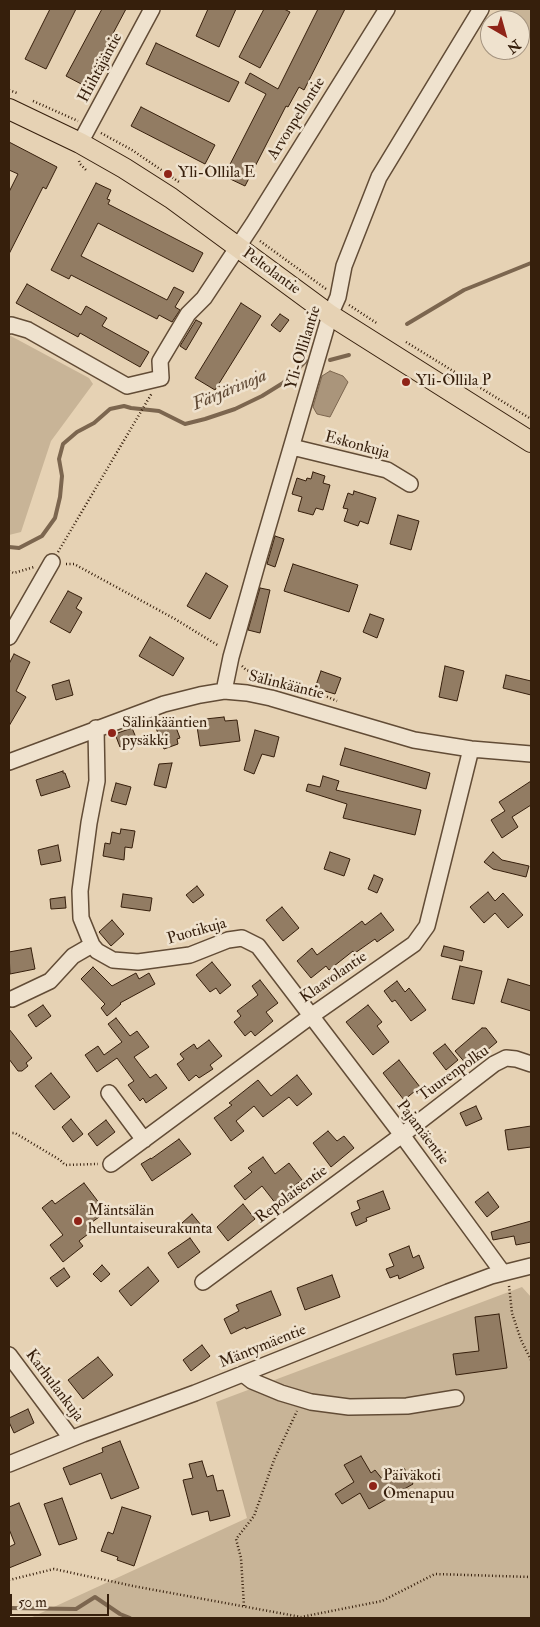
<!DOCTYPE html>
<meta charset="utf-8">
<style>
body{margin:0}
#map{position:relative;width:540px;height:1627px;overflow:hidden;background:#e6d2b4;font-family:"IM FELL Double Pica",serif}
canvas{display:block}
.frame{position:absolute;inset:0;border:10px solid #361f0c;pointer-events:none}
.north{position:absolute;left:480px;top:10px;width:50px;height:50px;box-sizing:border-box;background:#efe2ce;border:1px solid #a59480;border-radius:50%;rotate:142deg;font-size:14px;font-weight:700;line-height:20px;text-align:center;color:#361f0c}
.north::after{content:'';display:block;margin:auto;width:18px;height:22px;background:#8f2418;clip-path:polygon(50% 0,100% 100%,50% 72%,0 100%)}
.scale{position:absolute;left:10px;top:1594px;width:99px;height:22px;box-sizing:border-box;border:2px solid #361f0c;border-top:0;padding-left:6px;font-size:15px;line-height:18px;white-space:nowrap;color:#361f0c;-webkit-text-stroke:4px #efe2ce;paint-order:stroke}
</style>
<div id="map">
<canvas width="540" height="1627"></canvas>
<div class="frame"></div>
<div class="north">N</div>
<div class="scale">50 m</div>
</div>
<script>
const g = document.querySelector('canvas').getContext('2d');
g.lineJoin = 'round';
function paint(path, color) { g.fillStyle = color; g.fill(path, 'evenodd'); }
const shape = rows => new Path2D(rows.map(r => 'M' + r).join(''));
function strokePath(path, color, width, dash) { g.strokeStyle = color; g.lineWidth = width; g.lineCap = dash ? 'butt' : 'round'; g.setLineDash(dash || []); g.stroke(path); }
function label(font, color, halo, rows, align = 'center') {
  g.font = font + ' "IM FELL Double Pica",serif'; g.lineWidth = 5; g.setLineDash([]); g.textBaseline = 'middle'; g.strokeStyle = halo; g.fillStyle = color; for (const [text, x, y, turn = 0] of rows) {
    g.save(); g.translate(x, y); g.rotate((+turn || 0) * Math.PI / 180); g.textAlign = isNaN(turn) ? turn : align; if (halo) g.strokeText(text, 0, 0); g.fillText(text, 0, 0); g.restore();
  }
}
paint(shape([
 [501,9,531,9,531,39,520,28,520,20,512,20],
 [9,335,89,378,93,384,51,441,21,532,9,535],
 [522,1287,531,1297,531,1618,30,1618,247,1518,216,1402]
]), '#c8b497');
const water = shape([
 [330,371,343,376,348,382,330,417,317,414,313,407,322,376,330,371]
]);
paint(water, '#aa957b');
strokePath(water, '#7c664f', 1);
strokePath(shape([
 [407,324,464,290,531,263],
 [330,360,349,355],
 [9,547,19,548,42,536,55,518,60,497,62,476,59,459,63,444,77,432,94,423,110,409,124,406,131,408,159,411,185,424,205,419,235,409,262,396,283,383,306,361],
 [9,1608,76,1609,95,1597,120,1614,130,1618]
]), '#7c664f', 4);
const building = shape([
 [50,9,76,9,46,69,25,59,50,9],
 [102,9,126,9,85,86,66,76,102,9],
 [208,9,236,9,219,47,196,36,208,9],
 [264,9,284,9,290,12,260,68,239,57,264,9],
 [318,9,345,9,304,90,299,87,288,107,286,106,245,186,224,176,266,94,245,83,250,73,278,89,318,9],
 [156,43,239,82,229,102,146,64,156,43],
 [141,107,215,145,205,164,131,126,141,107],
 [9,142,57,167,46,189,43,187,9,254,9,192,18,174,9,170,9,142],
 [96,183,111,190,107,199,110,200,108,204,203,253,193,272,98,223,81,256,167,300,174,287,184,292,175,307,180,310,172,322,159,315,157,319,71,275,69,279,51,270,96,183],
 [27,284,81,315,86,306,107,318,102,326,149,352,140,367,80,333,78,337,16,303,27,284],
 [241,303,261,316,215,390,195,378,241,303],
 [280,314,289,320,280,332,271,325,280,314],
 [196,320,202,323,186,350,180,346,196,320],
 [313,472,325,476,323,483,330,485,323,510,316,508,313,515,298,511,302,497,292,494,297,478,306,481,307,478,311,479,313,472],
 [354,491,376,498,368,524,360,521,358,526,344,521,348,509,343,508,348,493,353,495,354,491],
 [398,515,419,521,411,550,390,544,398,515],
 [275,536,284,539,275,567,267,564,275,536],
 [293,564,358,585,349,612,284,591,293,564],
 [206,573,228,586,210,619,187,606,206,573],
 [260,588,270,590,260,633,248,630,260,588],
 [68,591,82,598,76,608,82,612,70,633,50,622,68,591],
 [370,614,384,619,377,638,363,632,370,614],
 [150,637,184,658,173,676,139,656,150,637],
 [14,654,30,662,16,691,26,697,9,726,9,664,14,654],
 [445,666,464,671,457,701,439,697,445,666],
 [321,671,341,678,335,694,315,688,321,671],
 [506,675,531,681,531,695,503,688,506,675],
 [69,680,73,695,56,700,52,685,69,680],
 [224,717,225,721,237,720,240,741,200,746,196,720,224,717],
 [174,722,180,738,177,739,178,744,164,749,156,728,174,722],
 [132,728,137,740,120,747,115,734,132,728],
 [255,730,279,737,274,757,262,754,254,774,244,770,255,730],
 [345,748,430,773,426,789,340,765,345,748],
 [172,763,166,788,154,785,159,764,172,763],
 [63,771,63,773,65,773,70,787,41,796,36,780,63,771],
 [323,776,339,781,336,790,421,810,415,835,343,818,347,804,306,791,308,784,320,787,323,776],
 [531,781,531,805,512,817,518,827,502,838,491,820,505,811,499,802,531,781],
 [116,783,131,787,126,805,111,801,116,783],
 [121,829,135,831,132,848,125,847,124,860,103,856,105,843,110,844,112,832,120,834,121,829],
 [58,845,61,861,41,865,38,850,58,845],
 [330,852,350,859,344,876,324,869,330,852],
 [493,852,502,860,529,866,526,877,493,869,484,862,493,852],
 [374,875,383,879,377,893,368,889,374,875],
 [197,886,204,895,193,903,186,895,197,886],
 [488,892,495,901,503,893,523,915,508,928,495,913,484,923,470,907,488,892],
 [123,894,152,898,150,911,121,907,123,894],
 [65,897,66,908,51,909,50,899,65,897],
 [282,907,299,928,283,941,266,920,282,907],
 [381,913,394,930,377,942,375,939,355,953,353,951,329,970,326,966,311,978,297,961,312,948,317,955,362,921,365,925,381,913],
 [112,920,124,934,111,946,99,932,112,920],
 [444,946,464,951,462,961,441,956,444,946],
 [31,948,35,969,10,974,9,952,31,948],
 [212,962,231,985,220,994,216,988,210,992,196,975,212,962],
 [460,966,482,971,474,1004,452,999,460,966],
 [93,967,112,986,136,973,139,979,149,973,155,984,120,1003,121,1004,107,1016,101,1008,105,1004,81,979,93,967],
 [508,979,531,986,531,1011,501,1002,508,979],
 [260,980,278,1003,266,1012,273,1021,255,1036,251,1031,245,1036,234,1022,241,1016,237,1011,258,995,252,986,260,980],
 [397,981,405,992,409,988,426,1010,411,1021,395,1000,392,1002,384,991,397,981],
 [43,1005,51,1016,36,1027,28,1015,43,1005],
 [368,1005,382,1022,377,1026,389,1042,373,1055,346,1022,368,1005],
 [116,1018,130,1036,137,1031,149,1047,134,1057,150,1078,156,1074,167,1088,146,1103,143,1098,140,1101,128,1085,134,1081,117,1058,97,1072,85,1055,98,1046,104,1055,122,1042,108,1024,116,1018],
 [482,1028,486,1028,497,1042,468,1066,455,1051,482,1028],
 [9,1029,32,1058,26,1063,28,1066,22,1071,18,1071,9,1059,9,1029],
 [209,1040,222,1056,210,1065,213,1069,199,1078,196,1075,189,1081,177,1064,184,1059,180,1054,194,1044,197,1049,209,1040],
 [445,1044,458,1060,446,1070,433,1053,445,1044],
 [399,1060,420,1087,404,1100,383,1073,399,1060],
 [51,1073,70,1097,54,1110,35,1086,51,1073],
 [297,1075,312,1094,297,1106,289,1097,263,1117,254,1106,236,1121,244,1131,231,1141,214,1118,232,1105,229,1103,258,1080,271,1096,297,1075],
 [476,1106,482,1119,466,1126,460,1113,476,1106],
 [71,1119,83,1134,73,1142,62,1127,71,1119],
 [106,1120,115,1132,97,1146,88,1134,106,1120],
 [531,1126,531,1147,508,1150,505,1130,531,1126],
 [328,1131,337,1141,344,1136,354,1148,331,1167,313,1143,328,1131],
 [179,1139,191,1154,152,1181,141,1164,151,1158,151,1159,179,1139],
 [263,1157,275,1174,289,1163,302,1180,291,1188,293,1191,276,1204,262,1186,245,1200,234,1186,252,1172,248,1168,263,1157],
 [84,1183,106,1212,88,1225,92,1231,79,1241,83,1246,63,1262,50,1245,63,1235,42,1208,52,1200,55,1204,84,1183],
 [383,1191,390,1209,366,1218,367,1221,356,1226,351,1213,360,1209,357,1201,383,1191],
 [488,1192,499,1207,487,1217,475,1202,488,1192],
 [243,1204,255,1219,228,1241,217,1227,243,1204],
 [192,1214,201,1225,190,1233,182,1223,192,1214],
 [531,1221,531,1242,516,1245,514,1236,493,1240,491,1232,531,1221],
 [190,1238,200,1252,178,1268,168,1253,190,1238],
 [409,1246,413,1258,419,1255,424,1268,399,1279,398,1275,390,1278,386,1269,394,1266,389,1254,409,1246],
 [102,1265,110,1274,101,1282,93,1274,102,1265],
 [148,1267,159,1281,131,1306,119,1291,148,1267],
 [64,1268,70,1277,57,1287,50,1278,64,1268],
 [332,1275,340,1297,305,1310,297,1288,332,1275],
 [271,1291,281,1315,246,1329,245,1327,231,1334,224,1319,239,1311,236,1305,271,1291],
 [499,1314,507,1368,456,1375,453,1354,479,1351,475,1317,499,1314],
 [202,1345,210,1356,191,1371,183,1360,202,1345],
 [98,1357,113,1375,83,1399,68,1380,98,1357],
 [28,1409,34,1423,14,1433,9,1422,9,1418,28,1409],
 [120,1441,139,1488,111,1499,101,1473,70,1485,63,1468,103,1452,102,1448,120,1441],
 [361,1456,371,1473,375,1470,383,1480,404,1468,413,1484,369,1509,360,1493,342,1504,335,1494,354,1482,344,1465,361,1456],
 [202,1461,207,1477,213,1475,217,1491,223,1490,230,1516,210,1521,208,1511,192,1515,183,1480,193,1478,189,1464,202,1461],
 [62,1498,77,1539,59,1545,44,1504,62,1498],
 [19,1503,41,1555,9,1568,9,1547,15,1544,9,1529,9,1507,19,1503],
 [122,1507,151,1516,134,1566,117,1560,118,1557,101,1551,108,1532,113,1534,122,1507]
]);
paint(building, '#927c63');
strokePath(building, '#361f0c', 1);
const minor = shape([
 [80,143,152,9],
 [9,326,11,325,28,330,127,386,161,378,160,361,188,314,204,298,253,224,387,9],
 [292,447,387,470,410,484],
 [9,637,52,562],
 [224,691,231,657,258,561,330,315,338,297,344,266,379,177,481,9],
 [9,762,164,704,200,695,224,691,247,693,271,698,414,740,471,749,531,754],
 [92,945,81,918,80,891,89,823,97,781,96,728],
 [12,999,50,981,73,956,92,945,97,951,113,960,138,962,190,955,228,940,242,938,258,946,402,1135,503,1273],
 [109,1093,144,1140],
 [111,1164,311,1016,414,944,427,926,471,749],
 [203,1282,402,1135,494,1064,506,1058,516,1059,531,1064],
 [9,1355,71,1438],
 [243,1374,252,1381,281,1393,311,1402,349,1407,407,1406,456,1398],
 [9,1464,83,1434,195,1393,448,1292,491,1276,531,1266]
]);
const major = shape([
 [9,109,80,143,124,168,171,198,330,315,531,442]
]);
strokePath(minor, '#624c36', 18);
strokePath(major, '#361f0c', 22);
strokePath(shape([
 [9,90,17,93],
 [33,101,78,121],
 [101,133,132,150,179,182],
 [79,161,80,164,87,171],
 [260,241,326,289],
 [349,305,378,324],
 [406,342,531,419],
 [58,552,152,393],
 [66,564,74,564,175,619,219,646],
 [9,571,14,573,34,567],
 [242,666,246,670,307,688,337,701],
 [9,1133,15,1133,60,1160,65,1165,98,1164],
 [509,1286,512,1313,521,1340,531,1360],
 [9,1580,54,1569,133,1586,301,1617,382,1601,435,1574,531,1577],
 [244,1606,241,1558,236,1539,254,1516,274,1460,297,1411]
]), '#361f0c', 2.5, [1, 2.5]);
strokePath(minor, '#efe2ce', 15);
strokePath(major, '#e6d2b4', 20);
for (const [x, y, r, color] of [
 [168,174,5,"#8f2418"],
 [406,382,5,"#8f2418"],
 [112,733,5,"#8f2418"],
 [78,1221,5,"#8f2418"],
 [373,1486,5,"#8f2418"]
]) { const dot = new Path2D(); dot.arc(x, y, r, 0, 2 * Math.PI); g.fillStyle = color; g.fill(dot); strokePath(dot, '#efe2ce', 2); }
label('16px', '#361f0c', '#efe2ce', [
 ["Hiihtäjäntie",101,68,-62],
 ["Arvonpellontie",297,119,-58],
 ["Peltolantie",271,272,36],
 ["Yli-Ollilantie",304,348,-73],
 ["Eskonkuja",357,446,15],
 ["Sälinkääntie",286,686,14],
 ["Puotikuja",197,932,-16],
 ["Klaavolantie",334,978,-35],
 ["Tuurenpolku",454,1074,-36],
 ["Pajamäentie",422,1133,53],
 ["Repolaisentie",292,1195,-37],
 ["Mäntymäentie",263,1347,-22],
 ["Karhulankuja",54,1386,53]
]);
label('16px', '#361f0c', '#efe2ce', [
 ["Yli-Ollila E",178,174],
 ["Yli-Ollila P",416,382],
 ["Sälinkääntien",122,724],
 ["pysäkki",122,742],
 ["Mäntsälän",88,1212],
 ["helluntaiseurakunta",88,1230],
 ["Päiväkoti",383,1477],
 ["Omenapuu",383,1495]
], 'left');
label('italic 18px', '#5f4833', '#efe2ce', [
 ["Färjärinoja",230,391,-23]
]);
</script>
